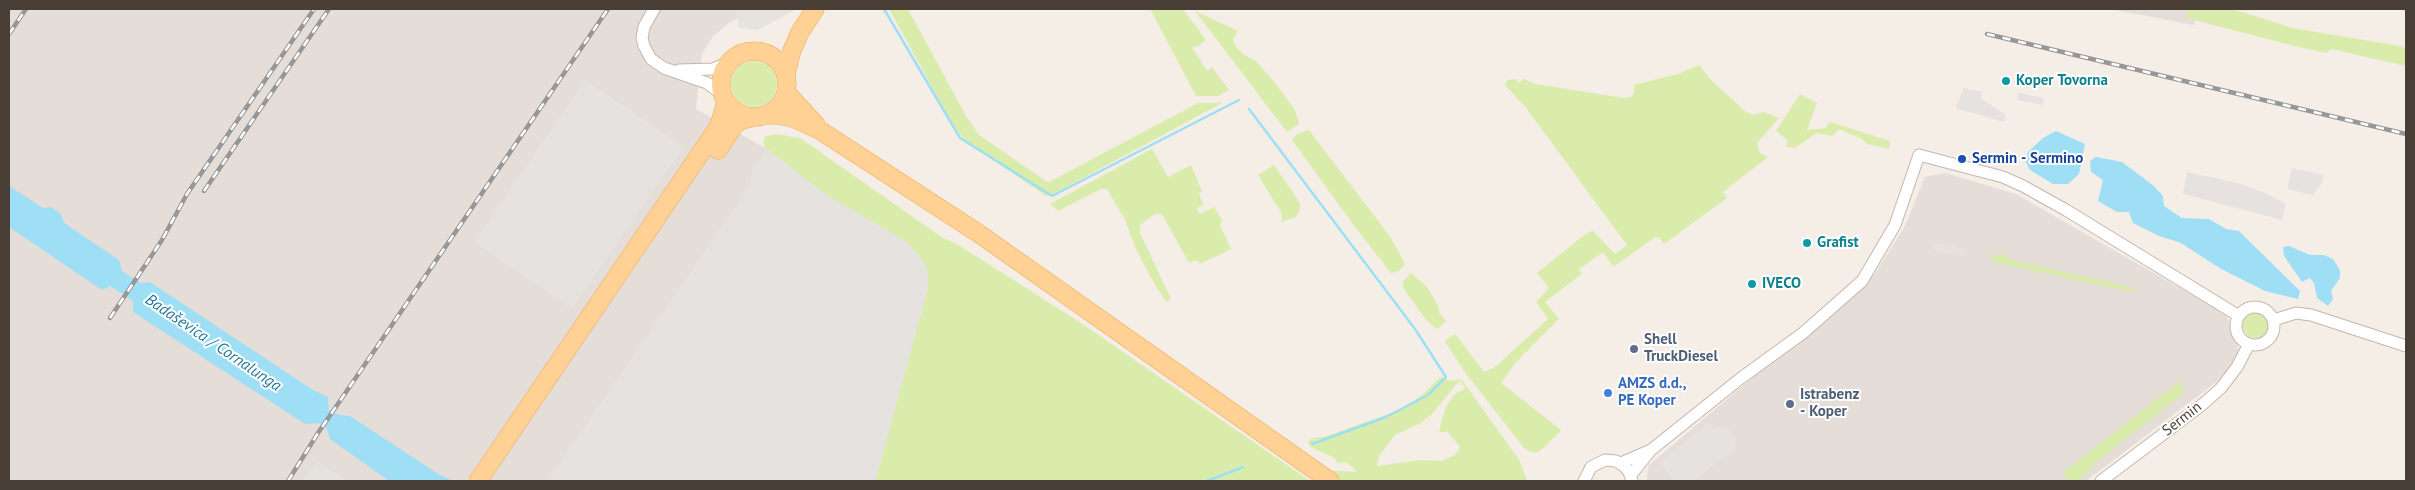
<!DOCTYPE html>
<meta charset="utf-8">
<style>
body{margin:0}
#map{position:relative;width:2415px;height:490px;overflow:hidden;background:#f5eee7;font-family:"PT Sans",sans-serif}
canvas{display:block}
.frame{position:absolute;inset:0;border:10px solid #483e35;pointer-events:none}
</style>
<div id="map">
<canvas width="2415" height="490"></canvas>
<div class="frame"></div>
</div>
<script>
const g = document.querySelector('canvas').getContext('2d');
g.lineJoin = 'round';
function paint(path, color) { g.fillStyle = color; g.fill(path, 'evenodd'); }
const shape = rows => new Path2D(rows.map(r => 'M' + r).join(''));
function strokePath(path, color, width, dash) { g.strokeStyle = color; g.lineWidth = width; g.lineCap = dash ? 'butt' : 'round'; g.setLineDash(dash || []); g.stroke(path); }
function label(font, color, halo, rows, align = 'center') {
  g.font = font + ' "PT Sans",sans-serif'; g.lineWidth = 4; g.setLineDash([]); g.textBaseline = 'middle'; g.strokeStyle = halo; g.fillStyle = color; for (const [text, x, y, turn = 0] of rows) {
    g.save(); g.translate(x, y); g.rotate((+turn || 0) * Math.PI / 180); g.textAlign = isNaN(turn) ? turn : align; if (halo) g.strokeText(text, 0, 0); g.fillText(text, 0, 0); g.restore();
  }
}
paint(shape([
 [9,9,759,9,730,22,713,36,702,54,696,109,765,148,785,164,907,242,925,264,928,288,875,481,475,481,469,478,467,481,9,481],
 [2110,9,2199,9,2194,25],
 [1945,173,2016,194,2225,314,2232,326,2239,351,2232,365,2215,383,2086,481,1647,481,1648,466,1874,275,1904,228,1925,177]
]), '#e4ddd8');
paint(shape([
 [889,9,908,9,966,116,979,135,1046,181,1049,182,1198,103,1222,103,1050,196,1046,196,964,140,953,125],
 [1150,9,1183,9,1206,40,1198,46,1192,47,1207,71,1212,67,1229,90,1218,96,1196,96],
 [2188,9,2232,9,2293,28,2401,46,2406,49,2406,66,2331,49,2326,53,2294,46,2187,18],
 [1195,11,1238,31,1233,40,1236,47,1243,54,1256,61,1276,84,1295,110,1299,124,1287,132],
 '731 84a23 23 0 1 1 46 0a23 23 0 1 1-46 0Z',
 [1699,65,1712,81,1745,111,1753,115,1764,112,1779,118,1757,143,1760,153,1768,157,1723,192,1727,198,1664,244,1659,237,1654,238,1613,267,1603,252,1579,269,1582,274,1545,302,1559,319,1516,362,1501,383,1561,430,1546,446,1538,452,1531,452,1524,448,1464,371,1445,341,1455,334,1484,372,1495,367,1548,319,1536,302,1549,288,1537,273,1587,233,1593,231,1615,254,1627,245,1526,108,1505,85,1506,83,1508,80,1516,79,1518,83,1524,79,1535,84,1624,98,1631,97,1634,93,1634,85,1681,73],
 [1800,94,1817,103,1807,130,1825,128,1830,122,1890,141,1889,149,1867,144,1862,139,1839,129,1832,136,1816,133,1795,148,1786,147,1788,141,1776,131],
 [1309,130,1391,238,1405,264,1399,271,1391,273,1352,223,1292,140,1297,134],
 [776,134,800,138,943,238,957,244,1081,323,1310,481,875,481,928,288,928,278,925,264,907,242,828,196,765,148,763,141,766,136],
 [1152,149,1168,177,1191,165,1202,191,1199,194,1204,205,1197,208,1200,214,1214,207,1222,220,1220,225,1231,249,1200,264,1196,260,1189,263,1162,214,1155,214,1140,225,1140,233,1171,299,1166,302,1152,280,1135,247,1125,220,1107,189,1101,189,1058,211,1050,204],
 [1274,165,1300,203,1300,209,1296,217,1281,222,1282,214,1258,175],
 [2002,254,2011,260,2135,288,2133,292,1993,262,1991,259,1991,256],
 [1411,273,1427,287,1438,305,1439,312,1446,322,1437,329,1427,321,1403,288,1403,282],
 '2243 325a13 13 0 1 1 26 0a13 13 0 1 1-26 0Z',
 [1440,377,1449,381,1461,379,1520,461,1527,481,1340,481,1323,470,1358,472,1346,462,1338,463,1333,457,1312,448,1307,442,1313,438,1327,436,1399,410,1421,396],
 [1460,380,1465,389,1456,393,1449,402,1444,412,1439,432,1448,432,1460,447,1455,455,1441,461,1420,460,1377,466,1379,456,1395,435,1419,424,1431,415],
 [2180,381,2183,386,2183,394,2094,464,2084,476,2077,481,2069,481,2062,473]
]), '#d9ecac');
paint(shape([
 [736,9,796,9,758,30,739,28],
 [585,80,684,147,572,309,474,242],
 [1964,88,1982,92,1981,99,2005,114,2004,122,1956,108],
 [2018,93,2044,98,2043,105,2017,100],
 [765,148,828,196,907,242,925,264,928,278,928,288,875,481,547,481,750,185,752,169,764,153],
 [2292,168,2324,175,2322,183,2313,195,2287,189],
 [2187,172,2238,183,2265,193,2286,204,2282,220,2183,194],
 [1937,243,1965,249,1964,256,1931,250,1933,244],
 [1709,423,1714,429,1717,426,1728,428,1736,440,1735,449,1693,481,1673,481,1659,462],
 [317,461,347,481,303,481]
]), '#e5e2df');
paint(shape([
 [2056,131,2085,144,2079,174,2068,184,2053,184,2030,170,2025,161,2028,152,2043,138],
 [2096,157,2122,162,2154,186,2163,196,2164,206,2182,218,2209,219,2226,229,2239,231,2300,291,2298,299,2265,291,2221,269,2181,243,2159,236,2133,223,2129,212,2117,212,2098,201,2103,180,2091,172,2090,161],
 [9,186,43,208,51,207,61,214,64,223,119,260,122,271,141,283,150,282,313,390,328,397,329,410,339,415,350,416,440,475,454,481,389,481,330,439,327,429,319,423,305,424,133,312,133,301,110,286,102,290,9,227],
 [2289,246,2310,255,2324,255,2333,259,2340,270,2340,278,2331,291,2333,299,2328,306,2317,298,2314,283,2310,278,2302,282,2284,256,2283,247]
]), '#9edff6');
strokePath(shape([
 [884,9,960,138,1052,196,1239,100],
 [1249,109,1415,329,1446,377,1428,395,1386,417,1312,444],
 [1207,481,1243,467]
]), '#9edff6', 2.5);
const minor = shape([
 [654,9,644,27,642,38,644,46,651,59,664,68,707,83,723,95],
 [679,70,713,69,729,62],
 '2236 326a19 19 0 1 1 38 0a19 19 0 1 1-38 0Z',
 [2274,320,2296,313,2311,315,2406,346],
 [1621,463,1651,450,1741,378,1803,333,1862,281,1895,225,1919,155,2003,177,2023,186,2066,210,2239,316],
 [1631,475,1650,451],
 [1584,481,1591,467,1605,460,1616,461,1624,466,1629,472,1632,481],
 [2101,481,2203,404,2221,388,2237,367,2249,344]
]);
const primary = shape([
 '721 84a33 33 0 1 1 66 0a33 33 0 1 1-66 0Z',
 [786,74,791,53,800,32,815,9],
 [786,92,816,125],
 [765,115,778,115,793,118,821,131,978,233,1330,481],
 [718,150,734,126,742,120,755,117],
 [478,481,719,126,726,102]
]);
strokePath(minor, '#c4b7ab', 13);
strokePath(primary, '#edac5c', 19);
strokePath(minor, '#fff', 11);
strokePath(primary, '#ffd195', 18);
const rail = shape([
 [9,34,26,9],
 [1987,34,2406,134],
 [204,191,329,9],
 [110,318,162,240,187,194,314,9],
 [288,481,318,433,608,9]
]);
strokePath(rail, '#979797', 4.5);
strokePath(rail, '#fff', 2.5, [8]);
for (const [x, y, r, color] of [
 [2006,81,5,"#0f9aa8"],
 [1962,159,5,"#1a4fb4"],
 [1807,243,5,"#0f9aa8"],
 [1752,284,5,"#0f9aa8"],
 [1634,349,5,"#5c6f8a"],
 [1608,393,5,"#3f7fe0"],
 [1790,404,5,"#5c6f8a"]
]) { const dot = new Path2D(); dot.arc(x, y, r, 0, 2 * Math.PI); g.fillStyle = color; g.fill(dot); strokePath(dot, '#fff', 2); }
label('bold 15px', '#0d838f', '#fff', [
 ["Koper Tovorna",2016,81],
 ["Grafist",1817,243],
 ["IVECO",1762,284]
], 'left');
label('bold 15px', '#164399', '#fff', [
 ["Sermin - Sermino",1972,159]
], 'left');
label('bold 15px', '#4e5e75', '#fff', [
 ["Shell",1644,340],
 ["TruckDiesel",1644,357],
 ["Istrabenz",1800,395],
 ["- Koper",1800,412]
], 'left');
label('bold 15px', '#366cbe', '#fff', [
 ["AMZS d.d.,",1618,384],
 ["PE Koper",1618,401]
], 'left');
label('15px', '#483e35', '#fff', [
 ["Sermin",2182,419,-38]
]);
label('italic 16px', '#217a9b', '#fff', [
 ["Badaševica / Cornalunga",213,343,34]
]);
</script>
